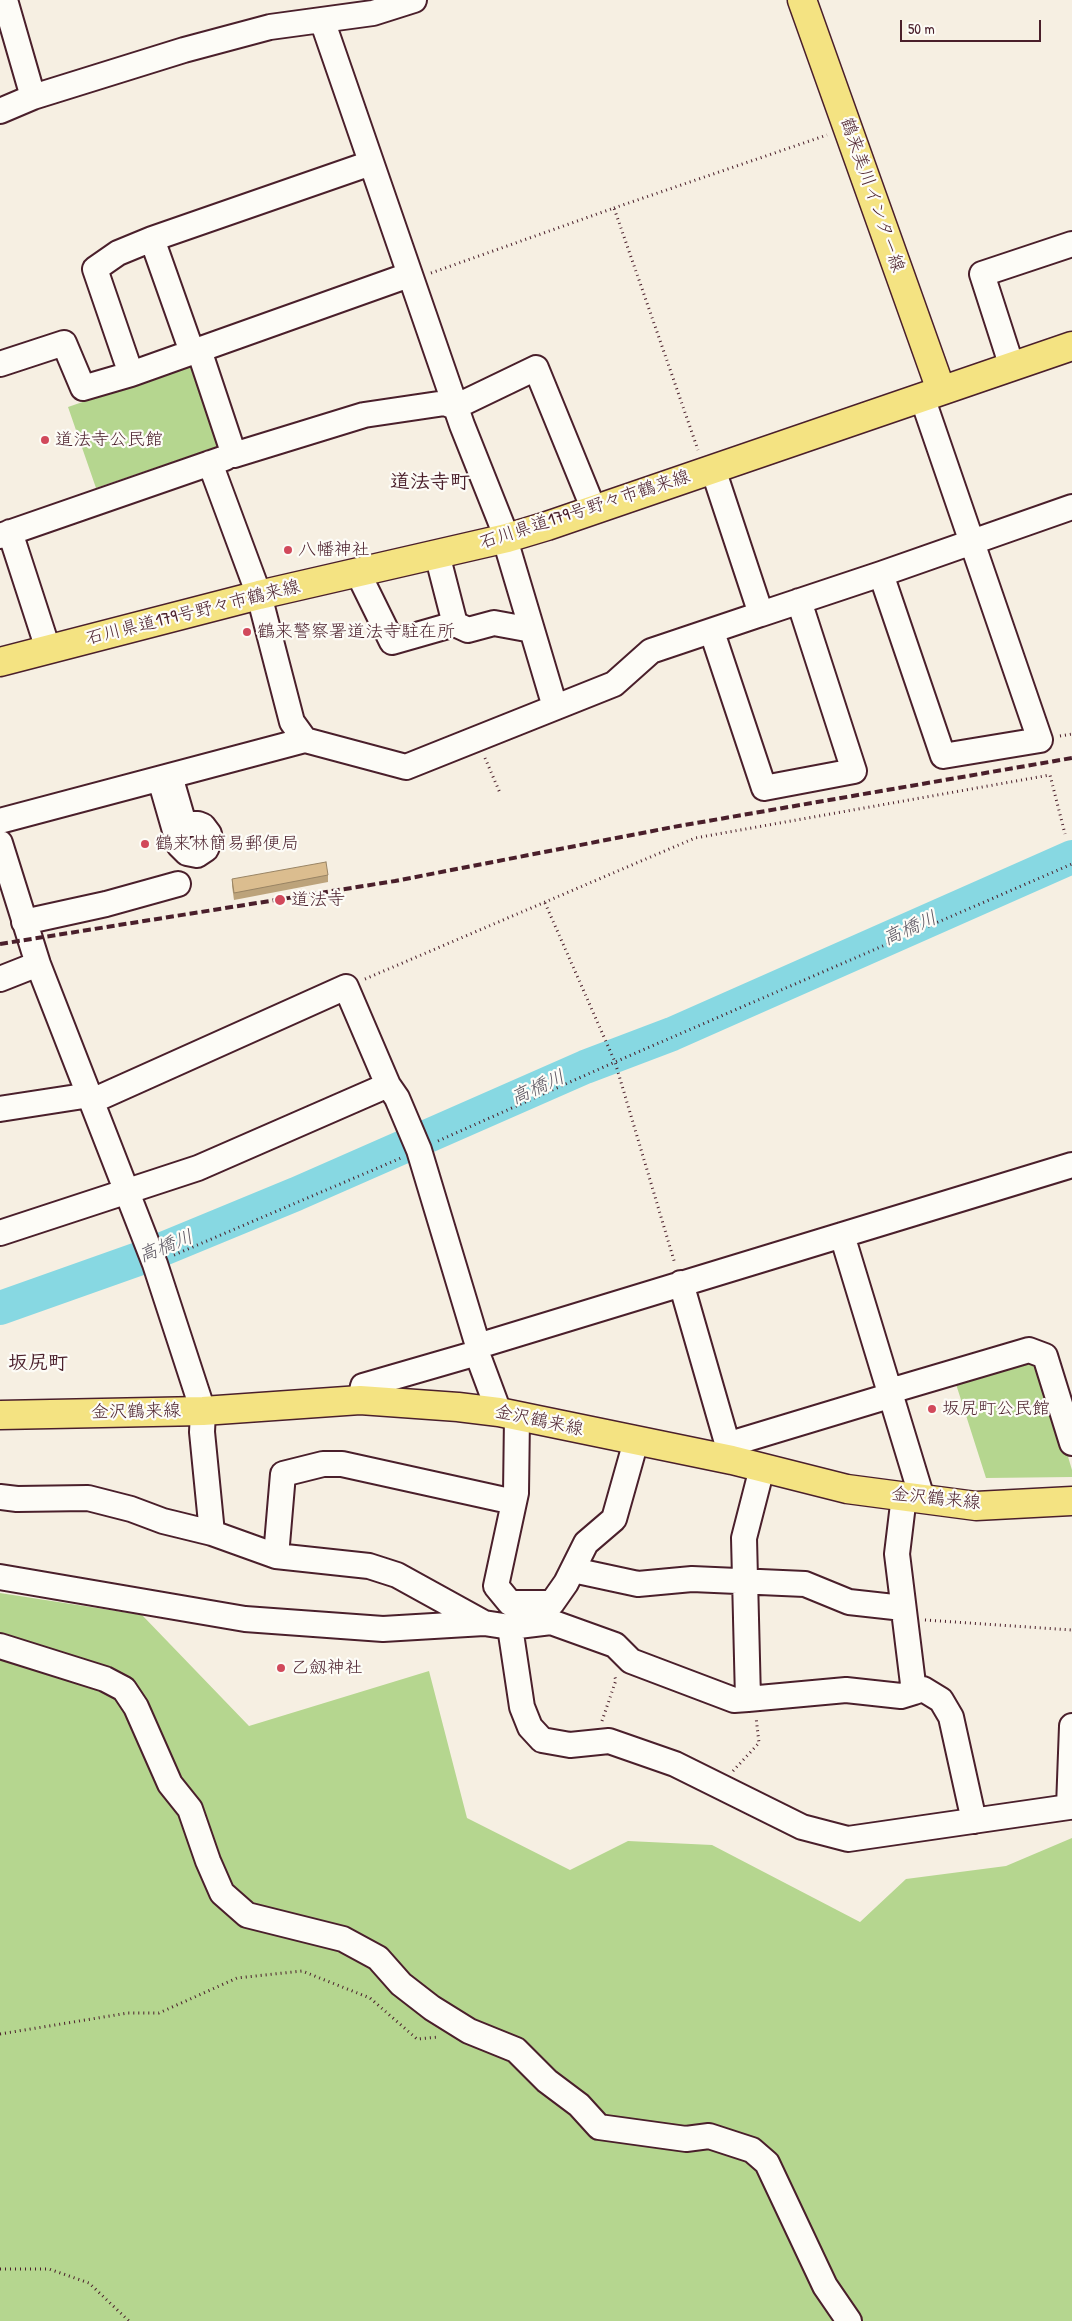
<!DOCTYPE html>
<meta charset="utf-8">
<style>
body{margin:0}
#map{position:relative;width:1072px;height:2321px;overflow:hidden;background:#f6efe2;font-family:"Patrick Hand",sans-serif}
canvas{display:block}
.scale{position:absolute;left:900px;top:20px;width:141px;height:22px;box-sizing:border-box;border:2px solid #4a1f2b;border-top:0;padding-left:6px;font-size:15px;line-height:18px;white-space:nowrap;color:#4a1f2b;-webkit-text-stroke:4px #fdfcf7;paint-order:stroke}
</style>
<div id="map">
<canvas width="1072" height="2321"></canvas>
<div class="scale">50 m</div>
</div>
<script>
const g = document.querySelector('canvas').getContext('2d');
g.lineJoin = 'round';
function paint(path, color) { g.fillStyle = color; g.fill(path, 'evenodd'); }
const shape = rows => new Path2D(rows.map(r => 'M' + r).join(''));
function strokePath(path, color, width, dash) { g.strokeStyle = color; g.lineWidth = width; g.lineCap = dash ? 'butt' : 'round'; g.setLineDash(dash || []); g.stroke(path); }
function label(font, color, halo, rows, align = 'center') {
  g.font = font + ' "Patrick Hand","Klee One",sans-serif'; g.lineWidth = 4.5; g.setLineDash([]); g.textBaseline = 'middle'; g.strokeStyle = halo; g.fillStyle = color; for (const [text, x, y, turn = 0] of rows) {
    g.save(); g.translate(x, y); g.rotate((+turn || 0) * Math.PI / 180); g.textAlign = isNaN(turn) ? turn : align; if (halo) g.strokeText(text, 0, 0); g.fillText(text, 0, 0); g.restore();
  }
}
paint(shape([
 [194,364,222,445,96,488,68,407],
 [1028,1358,1040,1363,1072,1470,1072,1477,986,1478,955,1381],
 [0,1593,142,1615,249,1726,429,1671,467,1818,570,1870,628,1841,712,1845,860,1922,906,1879,1006,1866,1072,1838,1072,2321,0,2321]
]), '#b5d68f');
strokePath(shape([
 [0,1308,141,1258,296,1194,585,1067,672,1034,1072,857]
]), '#87d8e2', 34);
const minor = shape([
 [5,0,33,97],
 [322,20,462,425,507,538,507,546,555,707],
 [0,111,33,97,184,50,270,27,373,13,414,0],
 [371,163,152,239,118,253,95,269,131,374,409,275],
 [152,239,192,352],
 [199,350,234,455,364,415,445,403,455,407,536,368,594,510],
 [0,364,64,343,83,388,131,374],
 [1012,367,982,274,1072,244],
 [210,463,259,595,292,722,305,740,406,767,614,684,651,651,761,614,713,469],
 [10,532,48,649],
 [0,536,225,458],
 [437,554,455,624],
 [358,573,392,642,455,624,468,630,494,623,532,630],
 [881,574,943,756,1040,740,922,397],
 [761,614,881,574,1072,507],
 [712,632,764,788,854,771,799,601],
 [160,779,179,845,187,853,197,855,206,849,210,839,209,834,203,826,198,824,184,824,170,776],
 [0,821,305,740],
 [0,843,38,964,155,1264,203,1411,202,1432,212,1533],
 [24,922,106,904,178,884],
 [0,979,38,964],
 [388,1085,397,1098,419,1150,478,1346],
 [0,1109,90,1095],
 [0,1233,198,1168,388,1085,346,987,92,1101],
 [842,1235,922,1498],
 [681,1283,732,1460],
 [477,1353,499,1412],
 [890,1391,1029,1350,1045,1356,1072,1443],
 [360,1400,363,1386,477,1353,478,1346,1072,1165],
 [517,1417,516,1493,496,1586,510,1603,552,1603,566,1583,586,1543,614,1519,636,1441],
 [740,1441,889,1396],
 [762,1468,744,1538,748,1699,846,1690,901,1696,914,1692],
 [904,1496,897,1554,914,1692,923,1689,941,1700,951,1717,974,1821],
 [0,1497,17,1499,88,1498,131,1509,163,1521,212,1533,276,1556,369,1566,397,1575,484,1623],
 [276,1556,283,1474,323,1464,342,1464,514,1502],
 [573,1570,638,1584,692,1579,805,1584,849,1602,903,1608],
 [0,1577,245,1619,383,1629,484,1623,510,1627,522,1707,530,1727,542,1740,570,1745,609,1741,675,1764,802,1827,848,1839,1069,1807,1072,1726],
 [510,1627,551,1622,615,1645,631,1661,734,1700,748,1699],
 [0,1646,105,1679,124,1689,136,1707,170,1784,190,1809,208,1861,222,1893,247,1915,343,1939,378,1958,401,1984,432,2008,469,2031,516,2050,547,2081,579,2105,599,2127,686,2139,709,2136,752,2150,767,2163,825,2286,849,2321]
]);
const major = shape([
 [802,0,941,390],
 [0,662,259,595,507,538,547,526,1072,346],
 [0,1415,203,1411,360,1400,458,1407,499,1412,732,1460,847,1489,976,1506,1072,1501]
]);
strokePath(minor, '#4a1f2b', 28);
strokePath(major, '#4a1f2b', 31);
strokePath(shape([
 [614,208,827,135],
 [431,273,614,208,698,450],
 [1060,736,1072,734],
 [485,758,500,793],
 [545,903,615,1062,675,1264],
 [365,979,695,838,1050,775,1065,834],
 [438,1141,615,1062,1072,864],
 [174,1255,401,1158],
 [925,1620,1072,1630],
 [602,1721,616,1680,614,1675],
 [733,1771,759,1743,756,1717],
 [0,2034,128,2013,159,2013,237,1978,302,1971,370,1998,417,2039,439,2037],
 [0,2269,49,2269,89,2283,129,2321]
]), '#4a1f2b', 3, [1, 4]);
strokePath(minor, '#fdfcf7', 24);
strokePath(major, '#f4e382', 28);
strokePath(shape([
 [0,944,395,881,673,827,1072,758]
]), '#4a1f2b', 4, [8, 4]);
paint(shape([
 [328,875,328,882,234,900,232,886,232,879]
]), '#bca37b');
const building = shape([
 [326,862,328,875,234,893,232,879,326,862]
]);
paint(building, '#dbbd8f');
strokePath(building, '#998464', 1);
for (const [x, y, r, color] of [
 [45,440,5,"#d1495b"],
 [288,550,5,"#d1495b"],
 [247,632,5,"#d1495b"],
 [145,844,5,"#d1495b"],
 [280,900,6,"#d1495b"],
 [932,1409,5,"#d1495b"],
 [281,1668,5,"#d1495b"]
]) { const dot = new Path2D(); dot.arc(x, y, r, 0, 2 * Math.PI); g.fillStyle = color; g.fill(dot); strokePath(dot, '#fdfcf7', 2); }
label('18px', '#4a1f2b', '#fdfcf7', [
 ["鶴来美川インター線",872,195,71],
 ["石川県道179号野々市鶴来線",585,510,-18],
 ["石川県道179号野々市鶴来線",193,613,-14],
 ["金沢鶴来線",136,1412,-1],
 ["金沢鶴来線",539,1421,12],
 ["金沢鶴来線",936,1499,6]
]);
label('18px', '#4a1f2b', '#fdfcf7', [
 ["道法寺公民館",55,440],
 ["八幡神社",298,550],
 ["鶴来警察署道法寺駐在所",257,632],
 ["鶴来林簡易郵便局",155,844],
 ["道法寺",291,900],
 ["坂尻町公民館",942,1409],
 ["乙劔神社",291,1668]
], 'left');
label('italic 19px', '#5c5662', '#fdfcf7', [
 ["高橋川",910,929,-24],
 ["高橋川",538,1088,-24],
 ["高橋川",166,1247,-22]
]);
label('bold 20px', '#4a1f2b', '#fdfcf7', [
 ["道法寺町",430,483],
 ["坂尻町",38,1364]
]);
</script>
